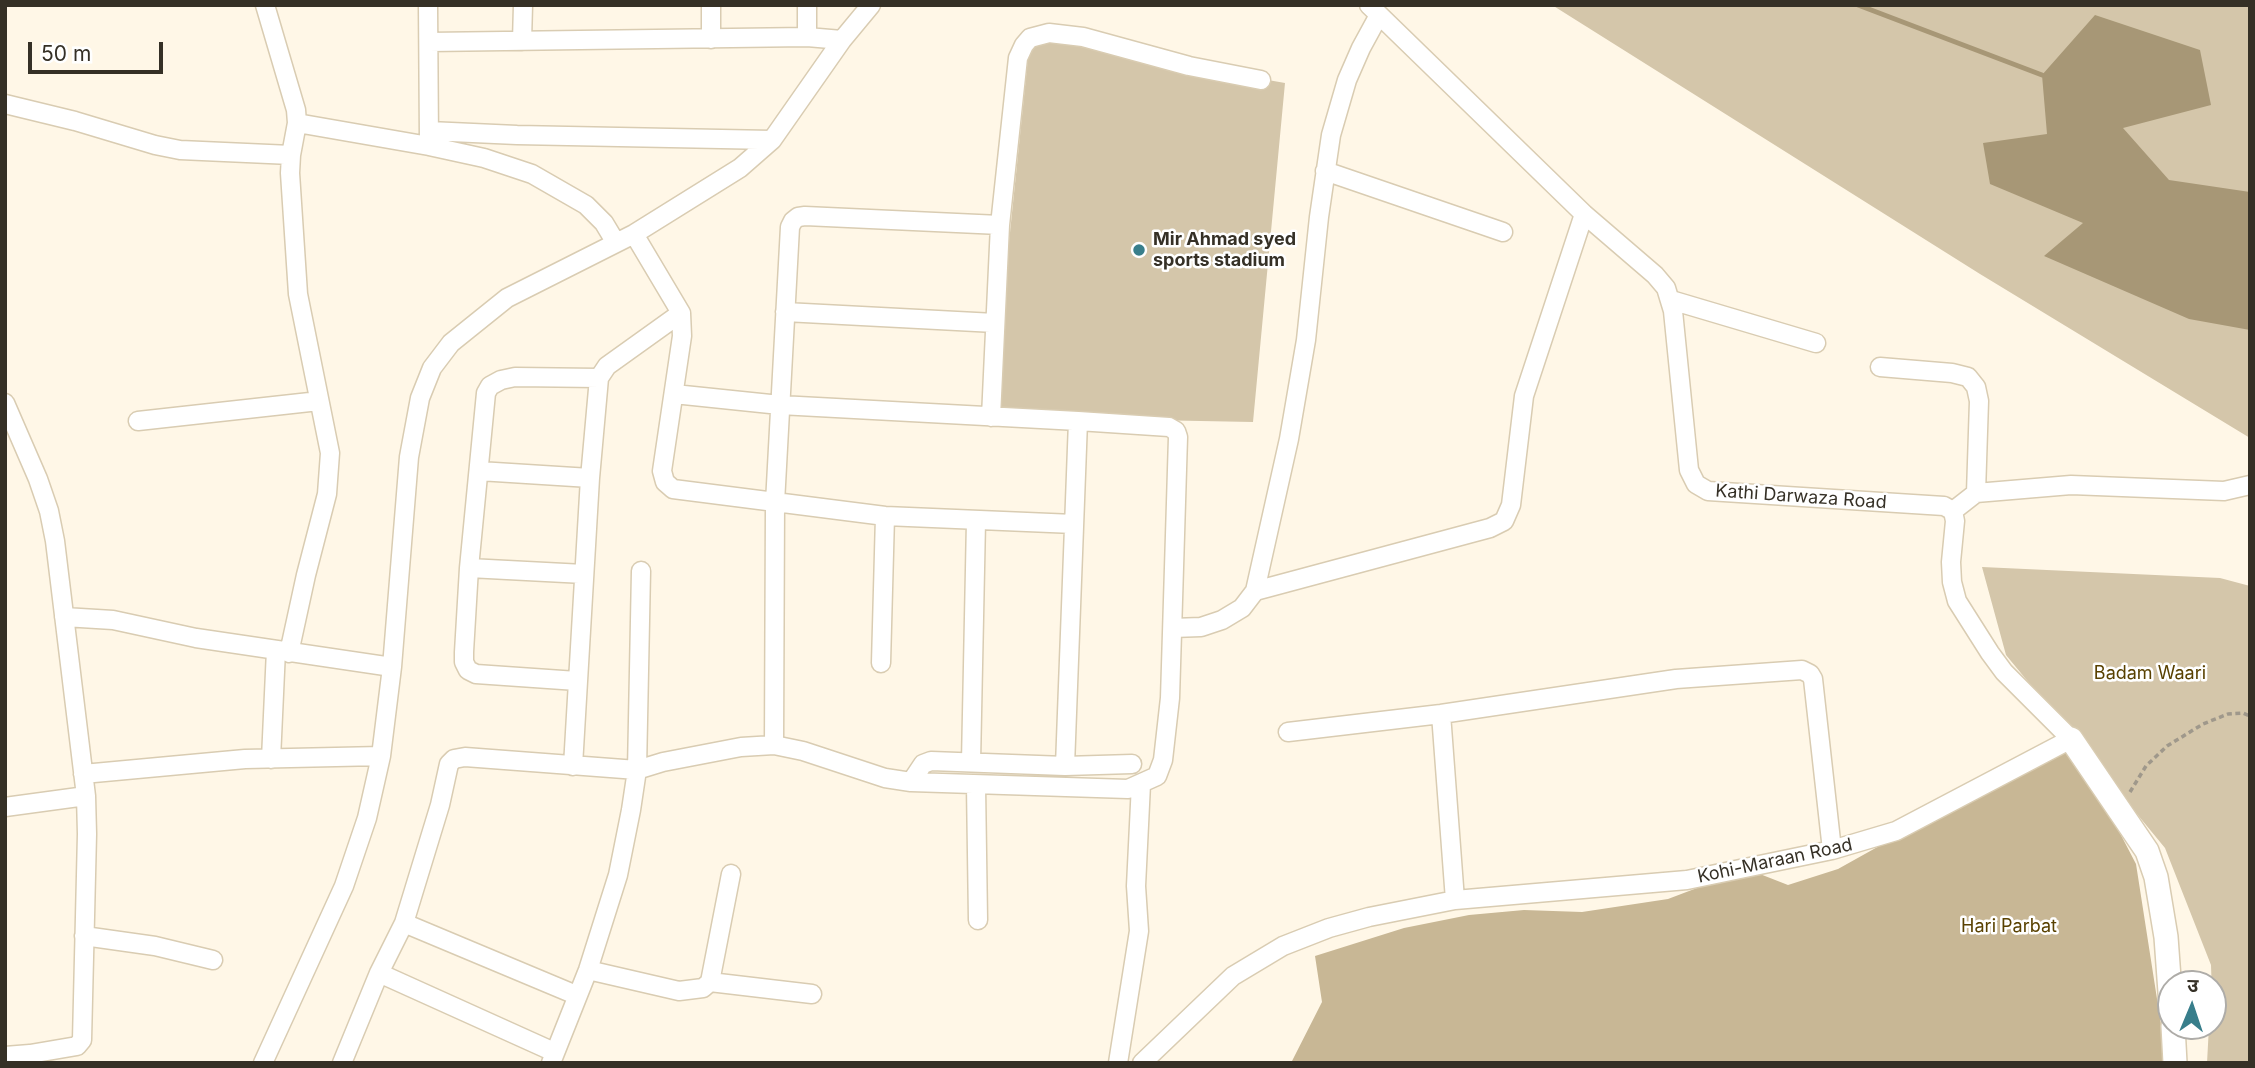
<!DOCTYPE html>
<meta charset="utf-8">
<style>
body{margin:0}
#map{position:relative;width:2255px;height:1068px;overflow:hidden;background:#fff7e7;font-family:Inter,"Noto Sans Devanagari",sans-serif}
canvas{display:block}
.frame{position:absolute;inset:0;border:7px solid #353026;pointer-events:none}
.north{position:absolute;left:2157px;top:970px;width:70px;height:70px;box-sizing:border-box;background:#fff;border:2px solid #aeaca8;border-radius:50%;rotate:2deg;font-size:19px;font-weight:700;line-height:28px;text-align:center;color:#353026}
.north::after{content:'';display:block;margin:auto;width:24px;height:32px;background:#387e8b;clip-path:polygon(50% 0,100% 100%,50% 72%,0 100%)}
.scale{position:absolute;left:28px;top:42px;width:135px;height:32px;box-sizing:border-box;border:4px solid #353026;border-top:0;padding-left:9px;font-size:21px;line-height:24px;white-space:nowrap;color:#353026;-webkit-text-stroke:5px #fff;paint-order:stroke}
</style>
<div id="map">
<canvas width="2255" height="1068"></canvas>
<div class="frame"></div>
<div class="north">उ</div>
<div class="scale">50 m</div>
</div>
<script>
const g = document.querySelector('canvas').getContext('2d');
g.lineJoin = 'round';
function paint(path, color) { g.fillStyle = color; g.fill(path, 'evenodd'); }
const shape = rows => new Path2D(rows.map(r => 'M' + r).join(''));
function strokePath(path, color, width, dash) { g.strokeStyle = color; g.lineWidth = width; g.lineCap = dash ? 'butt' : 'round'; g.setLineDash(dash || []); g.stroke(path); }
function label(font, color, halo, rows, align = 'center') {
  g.font = font + ' Inter,sans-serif'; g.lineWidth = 5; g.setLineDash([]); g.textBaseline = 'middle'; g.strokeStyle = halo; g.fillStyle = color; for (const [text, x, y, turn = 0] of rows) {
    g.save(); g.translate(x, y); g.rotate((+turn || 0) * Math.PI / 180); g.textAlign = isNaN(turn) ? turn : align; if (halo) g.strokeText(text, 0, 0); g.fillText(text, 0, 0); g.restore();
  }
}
paint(shape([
 [1552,5,2250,5,2250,438,1980,274],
 [1030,38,1285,83,1253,422,991,417],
 [1982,567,2220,578,2250,586,2250,1063,2207,1063,2209,1026,2213,1026,2211,965,2165,848,2006,655]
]), '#d4c6aa');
paint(shape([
 [2071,739,2136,864,2167,1063,1291,1063,1322,1002,1315,956,1404,928,1469,915,1524,910,1582,912,1668,899,1747,869,1788,885,1838,869]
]), '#c8b795');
paint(shape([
 [2095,15,2200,50,2211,105,2123,128,2169,180,2250,192,2250,330,2189,319,2044,256,2083,223,1990,184,1983,143,2047,134,2042,75]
]), '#a79776');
strokePath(shape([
 [1858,5,2042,75]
]), '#a79776', 5);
const minor = shape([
 [265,5,296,110,297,123,291,155,290,173,298,294,330,453,327,494,306,575,289,653],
 [428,5,429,142],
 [711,5,711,39],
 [807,37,807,5],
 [522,41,523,5],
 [429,42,807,37,842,40],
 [5,104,75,121,155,145,180,150,291,155],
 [297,123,429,146,484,158,532,174,586,205,604,223,616,243],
 [429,131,517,135,772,140],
 [1325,171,1503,232],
 [634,234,681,313,682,336,662,471,665,482,673,489,885,516,1074,524],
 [1671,300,1816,343],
 [785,312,995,323],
 [1880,367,1952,373,1968,377,1976,387,1979,401,1976,493],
 [5,403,38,479,49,511,55,541,86,796,87,834,82,1040,77,1046,30,1054,5,1056],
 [991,417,1000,225,1018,58,1024,45,1030,38,1049,33,1083,37,1189,66,1261,80],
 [138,421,319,401],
 [479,471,590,478],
 [1953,511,1976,493,2071,485,2224,491,2250,485],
 [469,568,584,574],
 [1255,591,1490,528,1504,521,1511,505,1524,396,1584,214],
 [64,617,113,620,196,638,392,667],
 [1173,628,1201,627,1222,620,1242,608,1255,591,1289,439,1306,340,1319,217,1331,135,1347,80,1361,48,1379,15],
 [881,663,885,516],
 [577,681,476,674,468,670,464,662,464,652,469,568,486,393,490,386,501,380,515,377,599,378],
 [1441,714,1455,900],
 [1288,732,1441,714,1676,679,1802,670,1810,674,1813,679,1832,850],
 [774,745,775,503,790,227,793,221,798,217,805,216,1000,225],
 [271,759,276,650],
 [971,762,976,521],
 [573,766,590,478,599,378,607,366,681,313],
 [1065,766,1078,421],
 [83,774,245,759,381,756],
 [911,782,923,764,931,761,1065,766,1132,764],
 [976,786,978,920],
 [5,807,86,796],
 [404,923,576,995],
 [84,936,155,946,213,960],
 [588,970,679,991,703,988,710,982,731,874],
 [379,973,554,1052],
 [710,982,812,994],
 [263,1063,344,886,367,818,381,756,392,667,409,457,420,398,432,368,451,343,507,298,634,234,740,168,772,140,842,40,871,5],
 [342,1063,379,973,404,923,440,805,449,764,454,759,465,757,637,770,663,762,741,747,774,745,803,751,885,778,911,782,1128,789,1157,776,1163,760,1170,698,1178,437,1176,431,1169,427,1078,421,780,405,674,394],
 [551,1063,588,970,618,875,631,810,637,770,641,571],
 [1118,1063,1139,931,1136,886,1141,784],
 [1142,1063,1233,976,1283,946,1329,928,1369,917,1455,900,1687,880,1832,850,1896,831,2071,739,2004,672,1990,653,1957,601,1952,582,1951,562,1955,521,1953,511,1944,506,1708,491,1696,484,1689,470,1673,311,1666,288,1655,275,1584,214,1369,5]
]);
const tertiary = shape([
 [2071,739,2147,851,2156,877,2166,937,2171,1006],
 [2173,1026,2175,1063]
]);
strokePath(minor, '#d9ccb2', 21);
strokePath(tertiary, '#d9ccb2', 26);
strokePath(shape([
 [2130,792,2146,766,2167,746,2203,724,2228,714,2243,713,2250,716]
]), '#9f988b', 3.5, [5, 3.5]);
strokePath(minor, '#fff', 18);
strokePath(tertiary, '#fff', 23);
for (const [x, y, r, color] of [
 [1139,250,7,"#387e8b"]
]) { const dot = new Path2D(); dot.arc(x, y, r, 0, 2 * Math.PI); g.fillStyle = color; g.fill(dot); strokePath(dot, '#fff', 2.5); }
label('bold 18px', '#353026', '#fff', [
 ["Mir Ahmad syed",1153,240],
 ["sports stadium",1153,261]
], 'left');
label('18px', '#353026', '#fff', [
 ["Kathi Darwaza Road",1801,497,4],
 ["Kohi-Maraan Road",1775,861,-12]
]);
label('18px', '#594100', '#fff', [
 ["Badam Waari",2150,674],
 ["Hari Parbat",2009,927]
]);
</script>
